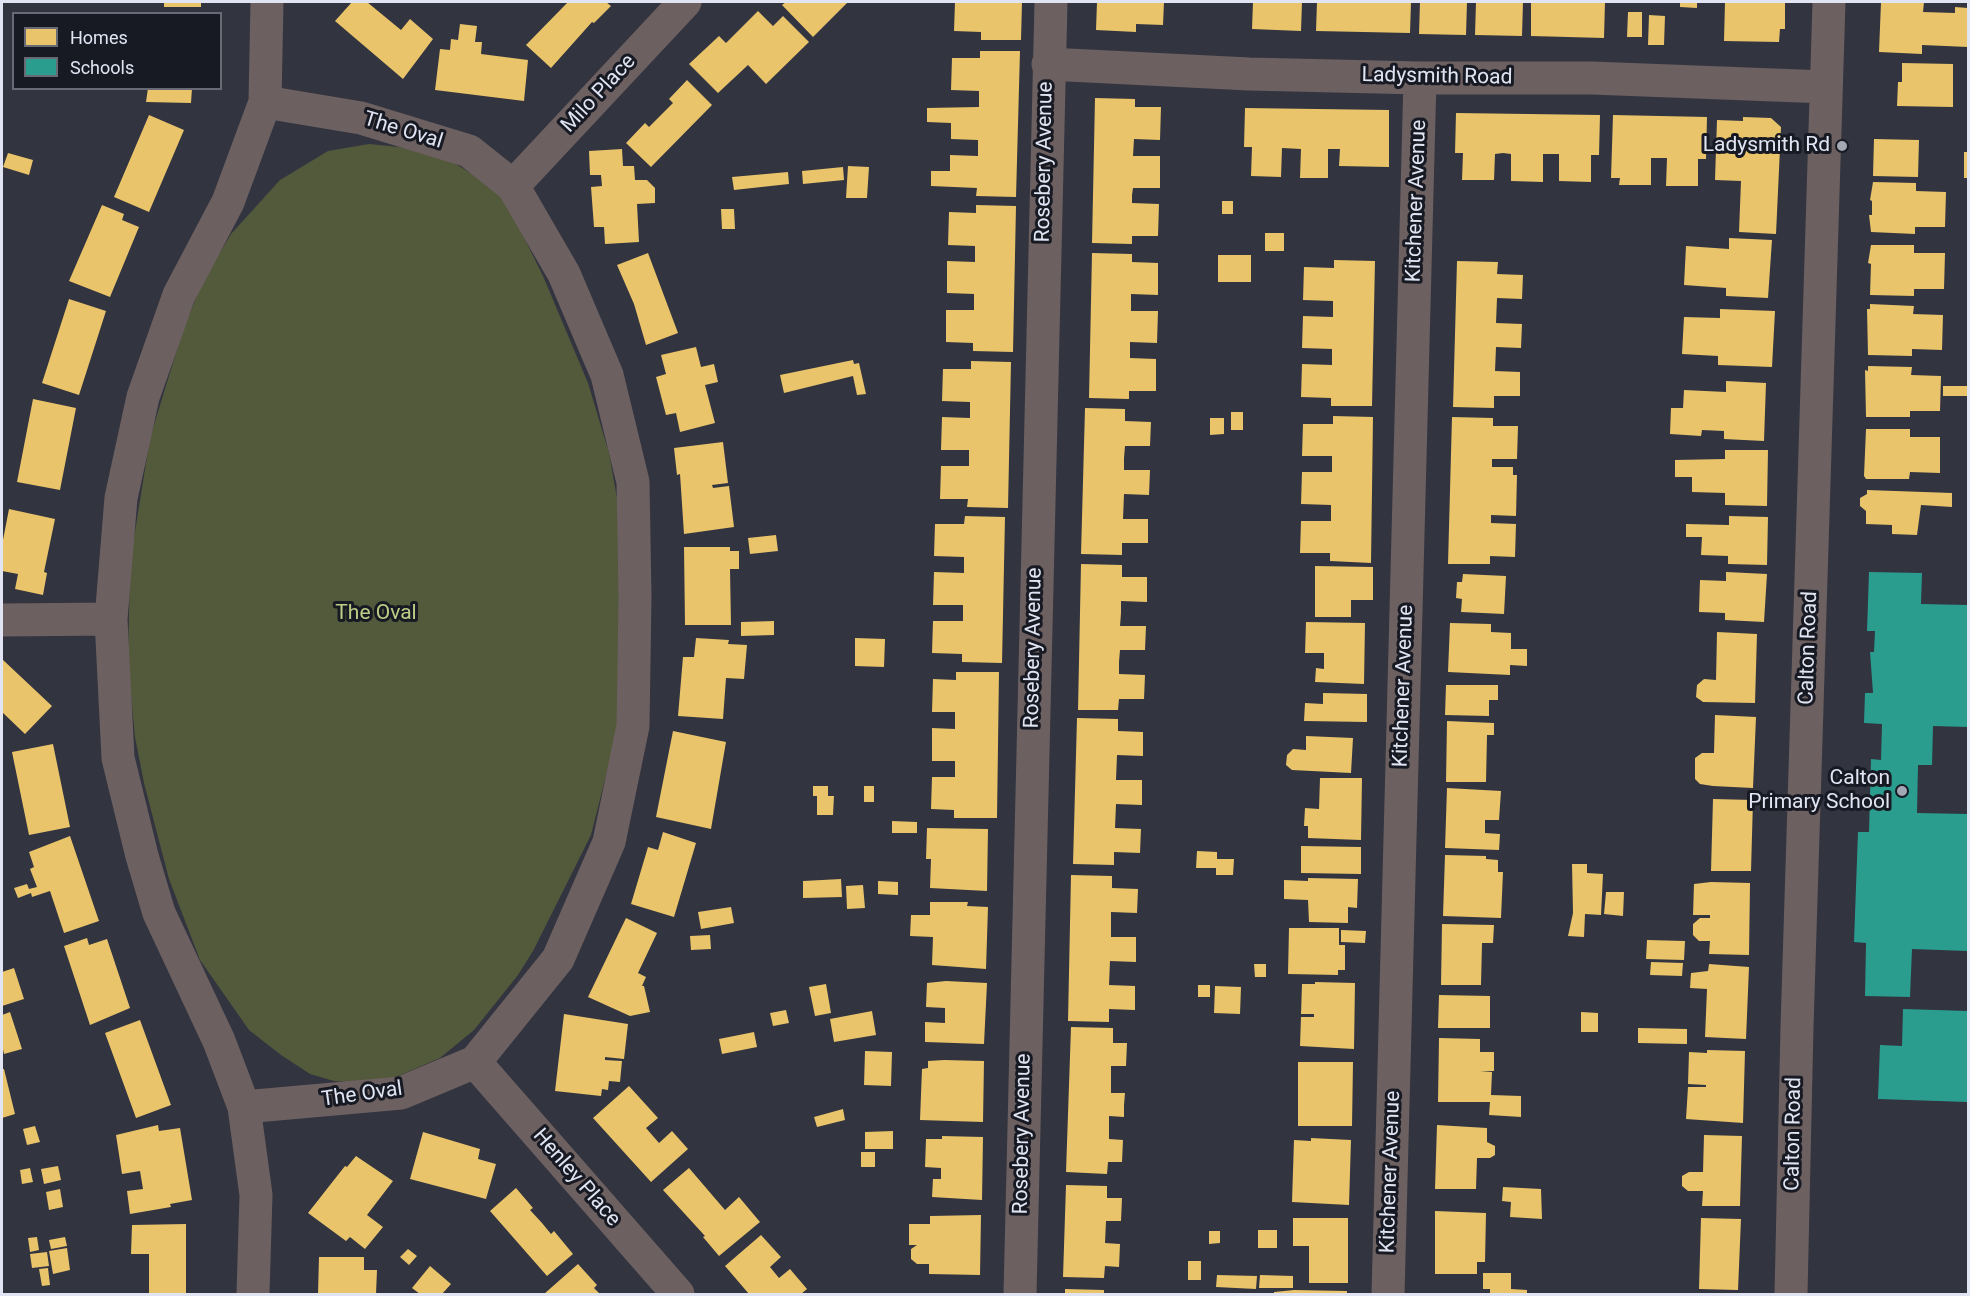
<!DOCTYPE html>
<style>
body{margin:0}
#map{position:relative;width:1970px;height:1296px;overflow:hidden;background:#323440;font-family:Roboto,sans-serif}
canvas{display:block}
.frame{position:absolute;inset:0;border:3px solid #e1e5f3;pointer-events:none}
.legend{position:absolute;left:12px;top:12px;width:210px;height:78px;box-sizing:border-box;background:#171a23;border:2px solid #686b76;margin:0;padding:8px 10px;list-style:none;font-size:18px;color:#e1e5f3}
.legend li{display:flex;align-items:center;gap:12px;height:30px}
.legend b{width:30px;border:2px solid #686b76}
</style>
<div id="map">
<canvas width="1970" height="1296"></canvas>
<div class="frame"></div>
<ul class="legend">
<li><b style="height:16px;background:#e9c46a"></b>Homes</li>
<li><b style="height:16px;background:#2a9d8f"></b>Schools</li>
</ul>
</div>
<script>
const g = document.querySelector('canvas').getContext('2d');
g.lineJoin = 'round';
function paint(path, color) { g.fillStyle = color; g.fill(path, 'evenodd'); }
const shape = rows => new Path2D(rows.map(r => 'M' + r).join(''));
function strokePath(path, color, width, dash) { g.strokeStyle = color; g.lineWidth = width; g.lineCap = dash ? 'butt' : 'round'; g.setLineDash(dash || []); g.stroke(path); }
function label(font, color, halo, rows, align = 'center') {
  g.font = font + ' Roboto,sans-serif'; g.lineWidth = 6; g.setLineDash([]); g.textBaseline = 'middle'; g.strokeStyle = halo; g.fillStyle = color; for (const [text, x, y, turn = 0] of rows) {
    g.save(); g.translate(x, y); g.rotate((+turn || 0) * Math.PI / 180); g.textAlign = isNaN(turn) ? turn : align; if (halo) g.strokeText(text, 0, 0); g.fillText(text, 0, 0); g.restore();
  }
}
paint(shape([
 [369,144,418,149,448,159,483,181,506,201,543,276,588,383,609,453,621,521,621,716,591,835,533,951,518,975,474,1030,440,1058,389,1080,361,1083,334,1081,310,1074,281,1055,249,1030,200,960,169,879,144,783,135,737,128,663,130,563,150,438,183,330,203,281,231,234,280,180,328,151]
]), '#53593b');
paint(shape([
 [164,2,201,2,201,7,164,7],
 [352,2,367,2,401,30,410,19,433,39,403,79,335,21],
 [568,2,606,2,611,6,594,23,592,22,551,68,526,45],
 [786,2,848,2,813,37,782,5],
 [955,2,1022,2,1021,40,981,40,981,32,954,31],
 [1097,2,1164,2,1163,25,1136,24,1136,32,1096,30],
 [1253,2,1302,2,1301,31,1252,29],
 [1317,2,1411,2,1410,33,1316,31],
 [1420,2,1467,2,1466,35,1419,34],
 [1476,2,1523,2,1522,36,1475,35],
 [1531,2,1605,2,1604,38,1531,36],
 [1680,2,1697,2,1697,8,1680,7],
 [1725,2,1785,2,1785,29,1780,29,1779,42,1724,41],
 [1881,2,1924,2,1923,12,1955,13,1955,7,1968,8,1968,47,1922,45,1922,54,1879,52],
 [758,11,773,26,783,16,809,42,766,84,748,65,718,93,689,64,719,36,726,43],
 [1628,12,1642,12,1642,37,1627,37],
 [1649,15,1665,16,1664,45,1648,45],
 [460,24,477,26,475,42,482,42,481,54,528,60,524,101,435,90,440,49,450,50,451,39,458,40],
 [980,51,1020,51,1016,197,976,196,977,188,931,186,931,171,950,171,950,155,978,156,978,140,951,139,951,123,927,122,927,108,979,107,979,91,951,90,952,58,980,58],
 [1902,63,1953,64,1953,107,1897,106,1898,82,1902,82],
 [687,80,712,105,651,167,626,143,645,123,649,127,673,103,669,99],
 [148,88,192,88,191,103,146,102],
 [1095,98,1135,99,1135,107,1161,107,1160,140,1134,139,1133,156,1160,156,1160,188,1133,188,1132,195,1132,203,1159,204,1158,236,1132,236,1132,244,1092,243],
 [1245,108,1389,110,1389,167,1339,166,1340,149,1328,149,1328,178,1300,178,1301,149,1282,148,1281,177,1251,176,1252,147,1244,147],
 [1456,113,1600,115,1599,155,1591,155,1591,182,1559,181,1559,154,1543,154,1543,182,1511,181,1511,154,1503,153,1495,154,1494,180,1462,180,1463,153,1455,153],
 [149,115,184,130,149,212,114,197],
 [1613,115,1707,117,1706,159,1698,159,1698,186,1666,186,1667,158,1651,158,1651,185,1619,185,1620,178,1611,178],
 [1743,117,1771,118,1781,127,1776,234,1739,232,1741,181,1715,180,1717,120,1743,121],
 [1874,139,1919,140,1918,177,1873,176],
 [622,149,623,166,634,166,635,180,647,180,655,188,655,203,637,204,639,242,605,244,604,227,594,227,591,187,602,186,601,175,590,175,589,151],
 [1964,152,1968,152,1968,178,1964,178],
 [8,153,33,160,29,175,3,167],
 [848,166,869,167,867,198,846,198],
 [843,167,844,180,803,184,802,171],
 [788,172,789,184,734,190,732,177],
 [1873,182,1916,183,1916,191,1946,192,1945,227,1915,227,1915,234,1871,232,1869,215,1872,215,1872,201,1870,200],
 [1222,201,1233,201,1233,214,1222,214],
 [102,205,124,214,122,220,139,227,110,297,69,281],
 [976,205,1016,206,1013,352,973,351,973,343,946,342,946,310,974,310,974,294,947,293,947,261,975,262,975,246,948,245,949,212,976,213],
 [721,209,734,209,735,229,722,229],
 [1265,233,1284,233,1284,251,1265,251],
 [1729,238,1772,240,1768,298,1726,296,1726,288,1684,285,1686,246,1729,249],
 [1871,245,1914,245,1914,253,1945,253,1944,289,1914,289,1914,296,1870,295,1871,264,1868,263],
 [648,253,678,333,646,345,634,304,617,265],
 [1092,253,1132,254,1132,262,1158,263,1158,295,1131,294,1131,311,1158,311,1157,343,1130,342,1130,358,1156,359,1156,391,1129,391,1129,399,1089,398],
 [1218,255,1251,255,1251,282,1218,282],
 [1334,260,1375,261,1372,406,1331,406,1331,398,1301,397,1302,364,1332,365,1332,349,1302,348,1303,316,1333,317,1333,301,1303,300,1304,267,1334,268],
 [1457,261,1498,262,1497,274,1523,275,1522,299,1497,298,1496,323,1522,324,1521,348,1496,347,1495,371,1520,372,1520,396,1494,396,1494,408,1453,407],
 [69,299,106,311,79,395,42,383],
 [1870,304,1914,306,1913,314,1943,315,1942,350,1912,349,1912,356,1868,355,1867,309,1870,309],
 [1720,309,1775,311,1772,367,1718,365,1718,356,1682,354,1684,317,1720,318],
 [696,347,701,367,714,364,718,382,705,385,715,423,680,432,676,413,666,415,656,377,666,374,661,355],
 [853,360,854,364,859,363,866,394,857,395,853,376,784,393,780,375],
 [971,361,1011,362,1008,508,967,507,968,499,940,499,941,466,969,466,969,450,941,450,942,417,970,418,970,402,942,401,943,369,971,369],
 [1868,366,1912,367,1911,375,1941,376,1940,411,1910,411,1910,417,1866,417,1865,370,1868,371],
 [1726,381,1766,383,1764,441,1724,439,1724,431,1702,430,1701,436,1670,434,1671,408,1683,408,1684,390,1726,392],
 [1943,386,1968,386,1968,396,1943,396],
 [33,399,76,408,60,490,17,482],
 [1085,408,1125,409,1125,421,1151,422,1150,446,1125,446,1124,458,1124,470,1150,470,1149,495,1124,494,1123,519,1148,519,1148,543,1122,543,1122,555,1081,554],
 [1231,412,1243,412,1243,430,1231,430],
 [1333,416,1373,417,1371,563,1330,561,1330,553,1300,553,1301,521,1331,521,1331,505,1301,504,1302,472,1332,472,1332,456,1302,456,1303,424,1333,424],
 [1452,417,1493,418,1493,426,1518,426,1517,459,1492,459,1492,467,1513,467,1513,475,1517,475,1516,516,1491,515,1491,523,1516,524,1515,557,1490,556,1490,564,1448,564],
 [1210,418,1224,418,1224,434,1210,435],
 [1866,429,1910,429,1910,437,1940,437,1940,473,1910,472,1909,479,1866,479,1864,476],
 [723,442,728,483,712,485,713,488,729,486,734,527,684,534,680,474,677,475,674,448],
 [1725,450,1768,450,1767,506,1725,505,1725,493,1692,492,1692,477,1675,477,1675,460,1725,459],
 [1867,490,1952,493,1952,507,1921,505,1917,535,1892,534,1892,525,1866,524,1866,511,1860,506,1860,498,1867,494],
 [9,509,55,519,44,572,47,573,43,595,15,589,18,574,2,571,2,545],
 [965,516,1005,517,1002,663,962,662,962,654,932,653,933,621,963,621,963,605,933,605,934,572,964,573,964,557,934,556,935,524,964,524],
 [1729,516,1768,517,1767,565,1728,564,1728,556,1701,555,1702,537,1686,537,1686,524,1729,525],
 [776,535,778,551,750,554,748,538],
 [684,547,730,547,730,551,739,551,739,569,730,569,731,625,685,625],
 [1081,564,1122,565,1122,577,1147,577,1147,602,1121,601,1121,613,1120,626,1146,626,1145,650,1120,650,1119,662,1119,674,1145,675,1144,699,1119,699,1118,710,1078,710],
 [1315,566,1373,567,1373,600,1351,600,1351,617,1315,617],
 [1726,572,1767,574,1764,622,1725,620,1725,613,1699,612,1700,580,1726,581],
 [1463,574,1506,576,1504,614,1461,612,1462,599,1456,598,1457,582,1462,582],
 [774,621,774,635,741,636,741,622],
 [1306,622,1365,623,1364,684,1315,682,1316,668,1324,669,1324,653,1305,653],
 [1450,623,1491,624,1491,632,1511,633,1511,649,1527,649,1527,666,1510,665,1510,675,1448,672],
 [1717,632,1757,634,1755,703,1703,702,1696,697,1697,685,1704,679,1716,680],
 [696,638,729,640,728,644,747,645,744,679,726,678,723,719,678,716,683,657,694,657],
 [855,638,885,639,884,667,855,666],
 [2,659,52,706,25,734,2,712],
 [956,672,999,672,997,818,954,818,954,810,931,809,932,777,955,777,955,761,932,761,932,728,955,729,955,712,932,712,933,679,956,680],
 [1446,685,1498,685,1498,700,1489,700,1489,716,1445,715],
 [1323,693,1367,694,1367,722,1304,721,1305,703,1323,704],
 [1715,715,1756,717,1753,788,1713,786,1700,784,1695,779,1695,758,1702,753,1714,753],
 [1077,718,1118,719,1118,731,1143,732,1143,756,1117,755,1116,780,1142,780,1142,805,1116,804,1115,828,1141,829,1140,853,1114,852,1114,865,1073,864],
 [1447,721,1494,723,1494,735,1487,735,1486,782,1446,782],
 [673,731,726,742,711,829,656,817],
 [1306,736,1353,738,1351,773,1292,770,1286,765,1287,755,1293,749,1306,750],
 [53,744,70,827,29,835,12,752],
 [1320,778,1362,778,1361,840,1308,838,1308,826,1304,826,1305,808,1319,809],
 [813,786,828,786,828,796,834,796,833,815,817,815,817,796,813,796],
 [864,786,874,786,874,802,864,802],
 [1447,788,1501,791,1499,820,1485,820,1485,833,1500,834,1499,850,1445,848],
 [1713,799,1753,800,1751,871,1711,871],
 [892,821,917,822,917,833,892,833],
 [927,828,988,829,987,891,930,888,931,859,926,859],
 [663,832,696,843,674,917,631,904,648,847,658,850],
 [70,836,99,921,64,933,50,891,32,897,31,893,18,898,14,888,27,884,29,889,37,887,30,869,34,867,29,852],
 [1301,846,1361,847,1361,874,1301,873],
 [1197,851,1217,852,1217,859,1234,859,1233,875,1216,875,1216,868,1196,868],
 [1445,855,1486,856,1486,859,1498,860,1498,872,1503,872,1501,918,1443,916],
 [1572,864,1587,864,1587,873,1603,874,1601,915,1585,914,1584,937,1568,936,1573,913],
 [1071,875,1112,876,1112,888,1138,889,1137,913,1111,912,1111,937,1136,937,1136,962,1110,961,1109,985,1135,986,1135,1010,1109,1009,1109,1022,1068,1021],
 [1308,878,1358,879,1357,908,1348,907,1348,923,1309,922,1308,900,1284,899,1284,880,1308,881],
 [841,879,842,897,803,898,803,881],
 [878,881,898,882,898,895,878,894],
 [1711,882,1750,883,1749,955,1709,954,1710,941,1699,941,1693,935,1693,924,1700,918,1710,918,1710,915,1693,915,1694,884],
 [863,885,865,908,847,909,846,886],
 [1606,892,1624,892,1623,916,1604,914],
 [930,902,968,902,967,906,988,907,986,969,932,965,933,937,910,936,911,915,930,915],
 [731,907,734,923,701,929,698,912],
 [626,918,657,933,638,973,646,977,642,986,644,986,650,1012,630,1016,588,997],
 [1442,924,1494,925,1493,943,1482,943,1481,985,1441,985],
 [1289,928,1339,928,1339,945,1345,945,1345,970,1338,970,1338,975,1288,974],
 [1341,930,1366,931,1365,943,1341,942],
 [710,935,711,949,691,950,690,936],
 [87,938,89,945,107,939,130,1008,90,1025,64,946],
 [1647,940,1685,941,1684,960,1646,959],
 [1651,962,1683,963,1682,976,1650,975],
 [1254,964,1266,964,1266,977,1255,977],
 [1709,964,1749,967,1746,1039,1705,1037,1707,989,1690,988,1691,973,1708,971],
 [14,968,24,999,2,1006,2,972],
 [946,981,987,983,984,1044,925,1042,925,1022,945,1023,945,1008,926,1007,927,983],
 [1315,982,1355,983,1354,1049,1300,1046,1301,1017,1314,1017,1314,1014,1301,1014,1302,984,1315,984],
 [826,984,831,1013,815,1016,809,987],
 [1198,985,1210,985,1210,997,1198,997],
 [1215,986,1241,987,1240,1014,1214,1013],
 [1439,995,1490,996,1490,1028,1438,1028],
 [786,1010,789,1023,773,1026,770,1013],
 [872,1011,876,1035,834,1042,830,1019],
 [10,1012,22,1049,4,1054,2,1045,2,1015],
 [1581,1012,1598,1013,1598,1032,1581,1032],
 [564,1014,628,1024,624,1059,605,1057,605,1060,622,1061,620,1082,609,1081,608,1090,602,1089,601,1096,555,1091],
 [140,1020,171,1105,136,1118,105,1033],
 [1071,1027,1113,1028,1113,1043,1127,1043,1126,1066,1111,1066,1111,1093,1125,1093,1124,1105,1124,1117,1109,1116,1109,1139,1123,1140,1122,1162,1108,1162,1107,1174,1066,1172],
 [1638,1028,1687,1029,1687,1044,1638,1043],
 [754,1032,757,1047,722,1054,719,1039],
 [1439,1038,1480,1039,1480,1052,1494,1052,1494,1071,1480,1071,1492,1072,1491,1095,1521,1096,1521,1117,1489,1115,1490,1102,1438,1102],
 [1707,1050,1745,1051,1743,1123,1686,1119,1688,1087,1706,1087,1706,1085,1688,1084,1689,1052,1707,1053],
 [865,1051,892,1052,891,1086,864,1085],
 [944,1060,984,1061,983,1122,920,1120,922,1069,928,1068,928,1061],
 [1298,1062,1353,1062,1352,1126,1298,1126],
 [2,1069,4,1069,15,1114,2,1118],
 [629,1086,658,1118,646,1128,659,1143,672,1131,688,1149,651,1182,593,1118],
 [843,1109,845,1120,817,1127,814,1117],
 [158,1125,159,1131,180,1128,192,1200,170,1204,171,1207,130,1214,127,1191,143,1189,140,1171,122,1174,116,1135],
 [1437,1125,1487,1128,1487,1142,1495,1146,1495,1155,1490,1158,1477,1158,1476,1189,1435,1189],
 [35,1126,40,1142,27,1145,23,1129],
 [893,1131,893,1149,865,1149,865,1132],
 [423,1132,480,1149,478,1159,496,1164,486,1199,410,1179],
 [1704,1135,1742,1136,1740,1206,1702,1206,1703,1191,1688,1191,1682,1186,1682,1176,1689,1172,1703,1172],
 [942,1136,983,1137,982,1200,932,1197,933,1179,941,1179,941,1168,925,1167,926,1139,942,1139],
 [1311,1138,1351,1140,1349,1205,1292,1202,1294,1140,1311,1141],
 [861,1152,875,1152,875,1167,861,1167],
 [356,1156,393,1181,367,1215,383,1227,365,1249,350,1237,346,1241,308,1213,345,1166,347,1167],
 [58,1166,61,1180,44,1184,41,1169],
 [30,1168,33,1182,22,1184,20,1170],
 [689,1168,725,1210,739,1197,760,1222,719,1256,703,1237,705,1236,663,1190],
 [1066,1185,1107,1186,1107,1198,1122,1198,1121,1221,1106,1221,1105,1243,1120,1244,1119,1267,1105,1266,1104,1278,1063,1277],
 [1503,1187,1541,1189,1542,1219,1510,1217,1511,1202,1502,1201],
 [516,1188,533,1208,530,1210,542,1223,551,1234,554,1231,573,1254,547,1276,490,1211],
 [60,1189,63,1207,49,1210,46,1192],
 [1435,1211,1486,1213,1485,1262,1477,1262,1477,1274,1435,1274],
 [981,1215,980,1275,929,1274,929,1264,917,1264,911,1259,911,1249,917,1245,909,1245,909,1224,930,1224,930,1216],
 [1293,1218,1348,1218,1348,1283,1309,1283,1309,1246,1293,1246],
 [1701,1218,1741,1219,1738,1290,1699,1289],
 [186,1224,186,1294,149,1294,149,1254,131,1254,132,1225],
 [1258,1230,1277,1230,1277,1248,1258,1248],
 [1209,1231,1220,1231,1220,1243,1209,1244],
 [761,1235,781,1257,770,1267,779,1278,790,1269,807,1289,801,1294,749,1294,725,1266],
 [37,1237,39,1250,30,1252,28,1238],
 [65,1237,67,1246,51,1249,49,1240],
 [67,1248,70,1270,53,1274,49,1251],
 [408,1249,417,1256,409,1265,400,1257],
 [47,1252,49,1266,32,1268,30,1254],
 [319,1257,364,1257,364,1270,377,1270,376,1294,318,1294],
 [1188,1261,1201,1261,1201,1280,1188,1280],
 [578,1264,597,1285,594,1288,600,1294,544,1294],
 [430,1266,451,1284,442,1294,420,1294,412,1288],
 [48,1268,50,1285,42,1286,39,1269],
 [1483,1273,1511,1273,1511,1289,1527,1290,1527,1294,1490,1294,1490,1289,1483,1289],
 [1217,1275,1257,1276,1256,1289,1216,1287],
 [1260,1275,1293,1276,1293,1288,1259,1288],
 [1065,1289,1104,1290,1104,1294,1065,1294],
 [1294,1290,1347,1291,1347,1294,1274,1294,1274,1292]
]), '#e9c46a');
paint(shape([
 [1869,572,1922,573,1921,604,1968,605,1968,727,1933,726,1932,765,1918,765,1917,813,1968,814,1968,951,1912,949,1910,997,1865,996,1866,943,1854,942,1858,832,1869,832,1871,759,1881,760,1882,724,1864,723,1865,693,1873,693,1870,652,1874,652,1875,631,1867,631],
 [1903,1009,1968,1011,1968,1102,1878,1099,1880,1045,1902,1046]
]), '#2a9d8f');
strokePath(shape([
 [1048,64,1249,74,1420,78,1592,78,1826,87],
 [513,186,685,2],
 [2,620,111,619],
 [475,1062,678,1294],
 [244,1107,401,1093,475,1062,558,959,609,842,633,726,635,597,633,482,607,375,564,274,513,186,469,151,361,118,265,102],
 [253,1294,256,1195,244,1107,219,1041,159,913,142,856,118,758,111,619,121,498,143,397,179,295,228,202,265,102,267,2],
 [1020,1294,1051,2],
 [1388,1294,1420,78],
 [1791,1294,1797,1027,1829,2]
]), '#6d6060', 33);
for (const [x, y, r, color] of [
 [1842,146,6,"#a4a7b4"],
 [1902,791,6,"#a4a7b4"]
]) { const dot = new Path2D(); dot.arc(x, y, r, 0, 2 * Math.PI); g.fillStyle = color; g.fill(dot); strokePath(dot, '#171a23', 2); }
label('21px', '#e1e5f3', '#171a23', [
 ["Ladysmith Road",1437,77,1],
 ["Milo Place",599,94,-47],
 ["The Oval",403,131,17],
 ["Rosebery Avenue",1045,162,-89],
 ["Kitchener Avenue",1417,201,-88],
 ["Rosebery Avenue",1034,648,-89],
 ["Calton Road",1809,648,-88],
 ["Kitchener Avenue",1404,686,-88],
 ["The Oval",362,1095,-8],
 ["Rosebery Avenue",1023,1134,-89],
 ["Calton Road",1794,1134,-89],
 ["Kitchener Avenue",1391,1172,-88],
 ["Henley Place",576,1178,49]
]);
label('21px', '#e1e5f3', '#171a23', [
 ["Ladysmith Rd",1830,146],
 ["Calton",1890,779],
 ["Primary School",1890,803]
], 'right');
label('21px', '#becc85', '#171a23', [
 ["The Oval",376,614]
]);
</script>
